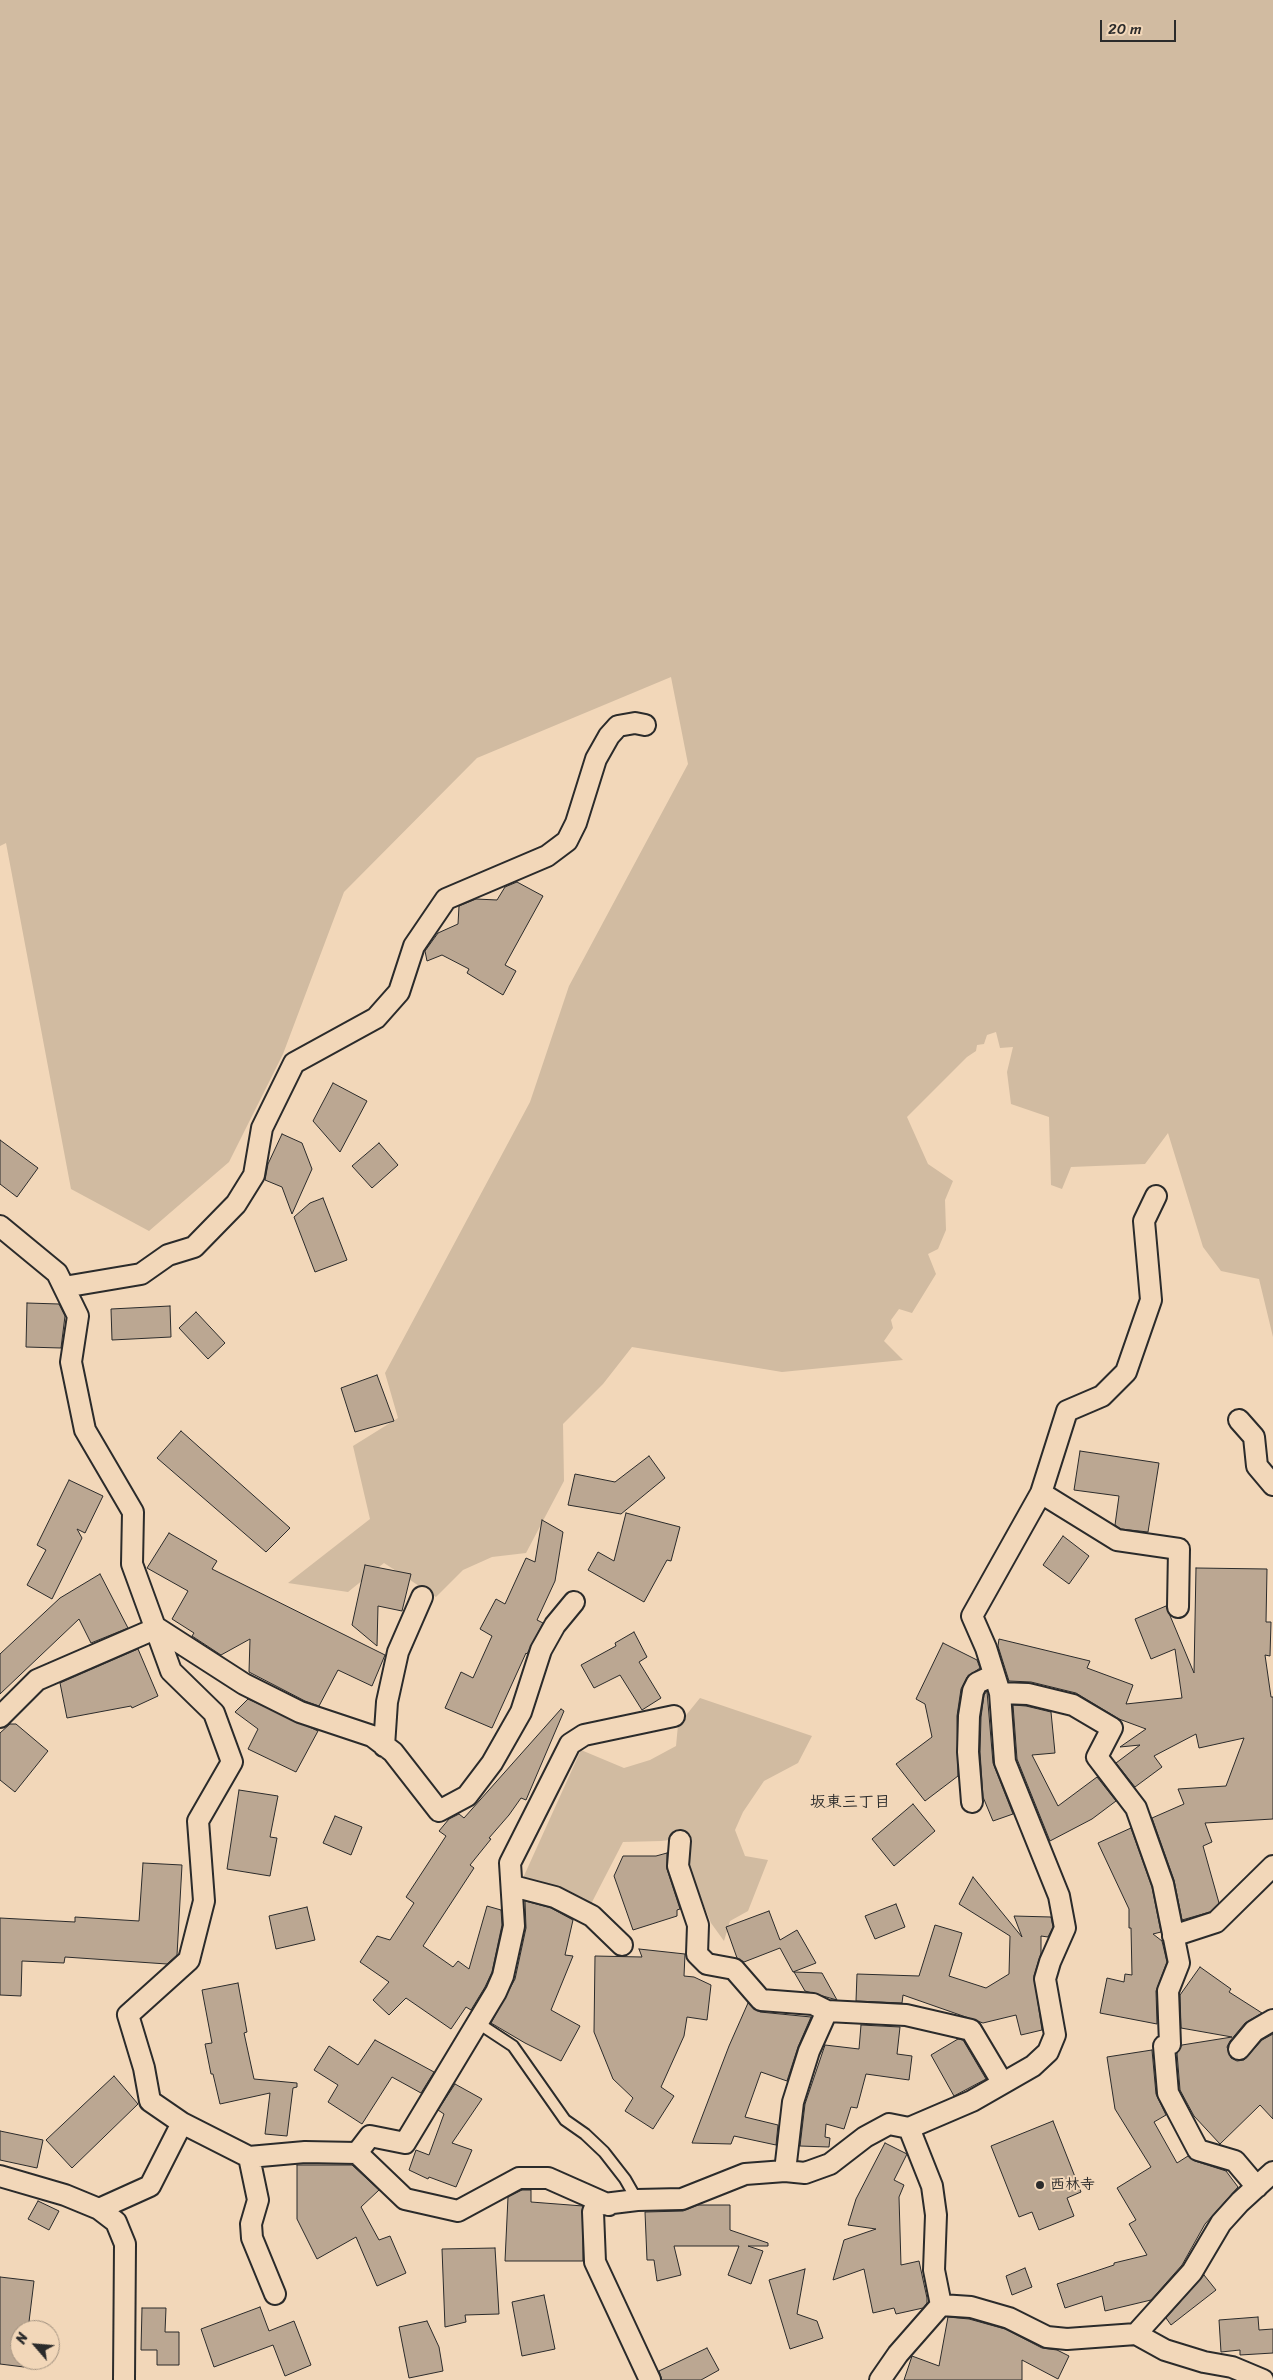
<!DOCTYPE html>
<meta charset="utf-8">
<style>
body{margin:0}
#map{position:relative;width:1273px;height:2380px;overflow:hidden;background:#f2d7b9;font-family:Sriracha,sans-serif}
canvas{display:block}
.north{position:absolute;left:10px;top:2320px;width:50px;height:50px;box-sizing:border-box;background:#f2d7b9;border:1px solid #a29280;border-radius:50%;rotate:297deg;font-size:14px;font-weight:700;line-height:20px;text-align:center;color:#2b2b2b}
.north::after{content:'';display:block;margin:auto;width:18px;height:22px;background:#2b2b2b;clip-path:polygon(50% 0,100% 100%,50% 72%,0 100%)}
.scale{position:absolute;left:1100px;top:20px;width:76px;height:22px;box-sizing:border-box;border:2px solid #2b2b2b;border-top:0;padding-left:6px;font-size:15px;line-height:18px;white-space:nowrap;color:#2b2b2b;-webkit-text-stroke:4px #f2d7b9;paint-order:stroke}
</style>
<div id="map">
<canvas width="1273" height="2380"></canvas>
<div class="north">N</div>
<div class="scale">20 m</div>
</div>
<script>
const g = document.querySelector('canvas').getContext('2d');
g.lineJoin = 'round';
function paint(path, color) { g.fillStyle = color; g.fill(path, 'evenodd'); }
const shape = rows => new Path2D(rows.map(r => 'M' + r).join(''));
function strokePath(path, color, width, dash) { g.strokeStyle = color; g.lineWidth = width; g.lineCap = dash ? 'butt' : 'round'; g.setLineDash(dash || []); g.stroke(path); }
function label(font, color, halo, rows, align = 'center') {
  g.font = font + ' Sriracha,"Klee One",sans-serif'; g.lineWidth = 4; g.setLineDash([]); g.textBaseline = 'middle'; g.strokeStyle = halo; g.fillStyle = color; for (const [text, x, y, turn = 0] of rows) {
    g.save(); g.translate(x, y); g.rotate((+turn || 0) * Math.PI / 180); g.textAlign = isNaN(turn) ? turn : align; if (halo) g.strokeText(text, 0, 0); g.fillText(text, 0, 0); g.restore();
  }
}
paint(shape([
 [0,0,1273,0,1273,1337,1259,1279,1221,1271,1203,1247,1168,1133,1145,1164,1071,1167,1062,1189,1051,1185,1049,1117,1011,1104,1007,1072,1013,1047,1000,1048,996,1032,987,1035,984,1044,977,1045,976,1051,967,1057,907,1117,928,1164,953,1181,945,1200,946,1230,938,1249,928,1254,936,1274,912,1313,899,1309,891,1320,893,1328,884,1341,903,1360,782,1372,632,1347,603,1384,563,1424,564,1481,526,1553,492,1557,463,1570,436,1597,384,1563,348,1592,288,1583,370,1519,353,1446,398,1418,385,1373,530,1102,569,986,688,764,671,677,477,758,344,892,283,1054,229,1162,149,1231,71,1189,6,843,0,846],
 [700,1698,812,1736,798,1763,764,1781,743,1812,735,1830,745,1856,768,1860,748,1911,730,1921,724,1941,711,1923,689,1869,688,1838,661,1841,623,1842,591,1904,523,1878,581,1750,624,1768,650,1760,676,1746,678,1725]
]), '#d1bba1');
const building = shape([
 [517,882,543,896,505,965,516,971,503,995,467,973,469,969,442,955,427,961,425,951,438,933,458,924,459,906,476,899,497,900,505,887,517,882],
 [333,1083,367,1101,340,1152,313,1121,333,1083],
 [282,1134,302,1143,312,1169,292,1214,282,1187,265,1180,268,1164,282,1134],
 [0,1140,38,1168,17,1197,0,1184,0,1140],
 [379,1143,398,1165,372,1188,352,1166,379,1143],
 [323,1198,347,1260,315,1272,294,1217,310,1203,323,1198],
 [27,1303,59,1304,65,1316,61,1348,26,1347,27,1303],
 [170,1306,171,1337,112,1340,111,1309,170,1306],
 [196,1312,225,1343,208,1359,179,1328,196,1312],
 [377,1375,394,1421,355,1432,341,1388,377,1375],
 [181,1431,290,1528,266,1552,157,1458,181,1431],
 [1080,1451,1159,1463,1148,1532,1121,1529,1115,1525,1119,1496,1074,1490,1080,1451],
 [649,1456,665,1478,621,1514,568,1505,575,1474,615,1482,649,1456],
 [69,1480,103,1496,85,1533,77,1529,82,1538,52,1599,27,1585,46,1550,37,1545,69,1480],
 [626,1513,680,1527,671,1561,667,1560,644,1602,588,1570,598,1552,614,1561,626,1513],
 [542,1520,563,1532,555,1581,537,1620,543,1623,527,1654,526,1653,492,1728,445,1708,461,1672,473,1678,492,1636,480,1629,496,1599,505,1604,526,1558,535,1562,542,1520],
 [169,1533,217,1561,212,1569,385,1655,372,1686,338,1670,319,1706,305,1701,249,1672,250,1639,221,1655,192,1636,194,1633,172,1619,188,1591,147,1568,169,1533],
 [1063,1536,1089,1556,1069,1584,1043,1565,1063,1536],
 [365,1565,411,1574,402,1611,378,1606,377,1646,352,1625,365,1565],
 [1196,1568,1267,1569,1266,1622,1271,1622,1270,1656,1265,1655,1271,1697,1273,1697,1273,1819,1205,1823,1212,1842,1203,1846,1219,1903,1210,1912,1182,1920,1174,1880,1152,1818,1184,1804,1178,1789,1226,1786,1244,1738,1199,1748,1196,1734,1154,1756,1162,1767,1135,1787,1116,1763,1140,1745,1120,1747,1146,1729,1119,1719,1076,1693,1031,1682,1009,1681,998,1646,999,1639,1090,1661,1087,1668,1133,1685,1126,1704,1182,1698,1175,1649,1151,1659,1135,1619,1166,1606,1194,1673,1196,1568],
 [100,1574,128,1628,91,1643,79,1619,0,1694,0,1654,60,1598,100,1574],
 [634,1632,647,1657,639,1662,661,1698,642,1710,620,1675,594,1688,581,1665,616,1646,615,1643,634,1632],
 [943,1643,977,1660,980,1668,967,1677,961,1689,957,1716,958,1776,925,1801,896,1764,932,1737,925,1704,916,1699,943,1643],
 [138,1649,158,1696,132,1708,131,1706,67,1718,60,1683,138,1649],
 [987,1691,993,1763,1013,1814,993,1821,983,1797,980,1752,981,1717,984,1695,987,1691],
 [248,1699,318,1731,296,1772,248,1749,258,1729,235,1712,248,1699],
 [1013,1705,1026,1706,1051,1712,1055,1753,1032,1755,1058,1806,1097,1777,1116,1801,1092,1819,1050,1841,1017,1759,1013,1705],
 [561,1709,564,1711,526,1800,521,1798,509,1815,489,1838,491,1839,470,1865,474,1868,423,1946,453,1967,458,1961,469,1969,487,1906,501,1910,502,1925,492,1972,485,1987,471,2010,466,2007,451,2029,406,1998,389,2015,373,2000,389,1982,360,1962,377,1936,390,1940,414,1903,406,1897,446,1836,439,1831,449,1819,459,1814,464,1818,561,1709],
 [10,1724,16,1724,48,1751,15,1792,0,1780,0,1733,10,1724],
 [239,1790,278,1796,270,1837,277,1838,270,1876,227,1869,239,1790],
 [913,1804,935,1831,894,1866,872,1839,913,1804],
 [335,1816,362,1827,351,1855,323,1843,335,1816],
 [1131,1828,1152,1887,1161,1932,1153,1934,1162,1941,1167,1962,1156,1991,1157,2024,1100,2013,1107,1978,1124,1982,1125,1974,1132,1975,1131,1928,1129,1928,1129,1909,1098,1843,1131,1828],
 [667,1853,667,1869,680,1909,677,1910,677,1916,633,1930,614,1876,623,1856,656,1856,667,1853],
 [143,1863,182,1865,177,1955,167,1964,65,1957,64,1963,22,1961,21,1996,0,1995,0,1918,75,1922,75,1917,139,1921,143,1863],
 [973,1877,1022,1937,1014,1916,1051,1917,1053,1927,1048,1937,1041,1936,1041,1953,1034,1976,1042,2030,1021,2035,1016,2015,983,2023,903,1995,902,2003,856,2001,857,1974,919,1976,935,1925,962,1933,949,1976,986,1988,1009,1974,1010,1936,959,1904,973,1877],
 [525,1901,551,1908,573,1920,565,1955,573,1956,551,2010,580,2026,561,2061,525,2043,491,2023,515,1979,526,1928,525,1901],
 [896,1904,905,1927,875,1939,865,1916,896,1904],
 [307,1907,315,1940,276,1949,269,1916,307,1907],
 [769,1911,780,1940,797,1930,816,1963,793,1972,780,1948,744,1962,737,1958,726,1927,769,1911],
 [639,1949,685,1954,684,1976,694,1977,711,1985,707,2020,687,2017,684,2036,661,2087,674,2096,653,2129,625,2111,633,2098,613,2079,594,2032,595,1956,642,1957,639,1949],
 [1200,1967,1231,1989,1229,1992,1262,2013,1245,2023,1230,2041,1227,2047,1231,2058,1237,2061,1244,2060,1262,2040,1273,2034,1273,2119,1260,2105,1220,2144,1194,2116,1180,2090,1177,2053,1182,2045,1232,2037,1181,2028,1180,1995,1200,1967],
 [794,1972,822,1973,837,2000,805,1991,794,1972],
 [238,1983,247,2032,244,2033,254,2079,297,2083,297,2087,293,2088,287,2136,265,2134,270,2093,220,2104,213,2074,211,2074,205,2044,212,2043,202,1990,238,1983],
 [748,2003,760,2012,811,2017,798,2047,787,2081,761,2072,745,2117,778,2125,776,2145,734,2136,731,2144,692,2143,729,2046,748,2003],
 [861,2025,900,2027,897,2054,912,2056,909,2080,866,2074,857,2108,851,2107,844,2129,826,2124,825,2137,830,2138,829,2147,800,2146,805,2104,825,2045,859,2049,861,2025],
 [958,2039,963,2040,986,2079,954,2096,931,2055,958,2039],
 [375,2040,434,2072,421,2093,392,2077,362,2124,328,2102,338,2085,314,2070,329,2046,358,2065,375,2040],
 [1152,2050,1156,2094,1166,2115,1154,2122,1177,2163,1188,2156,1195,2161,1226,2171,1238,2187,1205,2224,1182,2265,1151,2300,1105,2311,1102,2296,1065,2308,1057,2284,1114,2265,1114,2263,1147,2255,1129,2224,1136,2220,1117,2188,1151,2167,1115,2109,1107,2057,1152,2050],
 [114,2076,138,2104,72,2168,46,2140,114,2076],
 [455,2084,482,2099,452,2143,472,2150,456,2187,429,2177,428,2179,409,2170,416,2150,429,2155,444,2114,438,2110,455,2084],
 [1053,2121,1081,2192,1067,2198,1074,2216,1039,2230,1032,2212,1019,2217,991,2146,1053,2121],
 [0,2131,43,2140,37,2168,0,2160,0,2131],
 [885,2143,907,2154,894,2180,904,2185,899,2197,901,2265,919,2261,927,2298,927,2303,923,2308,896,2314,894,2308,873,2313,864,2269,833,2280,844,2240,876,2229,848,2225,856,2199,885,2143],
 [297,2165,352,2165,379,2190,361,2207,379,2240,390,2236,406,2273,377,2286,356,2237,317,2259,297,2219,297,2165],
 [522,2190,531,2190,531,2202,583,2206,583,2261,505,2261,508,2197,522,2190],
 [38,2201,59,2211,49,2230,28,2219,38,2201],
 [698,2205,730,2205,730,2230,768,2243,768,2246,748,2246,763,2251,751,2284,728,2275,739,2246,674,2246,681,2275,657,2281,654,2260,647,2260,645,2212,683,2211,698,2205],
 [495,2248,499,2314,465,2315,466,2322,445,2327,442,2249,495,2248],
 [1025,2268,1032,2287,1012,2295,1006,2276,1025,2268],
 [805,2269,797,2314,817,2321,823,2338,790,2349,769,2280,805,2269],
 [1204,2275,1216,2290,1171,2325,1166,2318,1204,2275],
 [0,2277,34,2281,28,2330,20,2330,20,2360,25,2360,24,2367,0,2364,0,2277],
 [544,2295,555,2349,522,2356,512,2302,544,2295],
 [260,2307,269,2331,294,2321,311,2365,285,2376,273,2345,214,2367,201,2329,260,2307],
 [142,2308,166,2308,165,2332,179,2332,179,2365,157,2365,157,2350,141,2350,142,2308],
 [948,2317,969,2319,1005,2329,1042,2348,1057,2350,1069,2356,1058,2379,1022,2360,1022,2380,904,2380,912,2356,939,2366,948,2317],
 [1258,2317,1259,2330,1273,2329,1273,2353,1240,2355,1240,2350,1221,2352,1219,2320,1258,2317],
 [427,2321,439,2347,443,2371,409,2378,399,2327,427,2321],
 [707,2348,719,2370,701,2380,662,2380,659,2371,707,2348]
]);
paint(building, '#bba792');
strokePath(building, '#2b2b2b', 1);
const service = shape([
 [478,2023,513,2046,565,2120,585,2134,604,2152,625,2179,637,2200]
]);
const minor = shape([
 [0,1226,57,1273,78,1316,71,1362,85,1430,133,1512,132,1564,171,1671,214,1713,232,1762,198,1821,204,1901,189,1960,128,2015,144,2068,150,2101,182,2123,249,2157,305,2152,357,2153,405,2199,458,2211,519,2178,548,2178,609,2205],
 [64,1287,141,1274,168,1255,194,1247,236,1204,254,1175,262,1128,294,1063,376,1018,399,992,414,946,446,899,547,856,567,841,576,823,596,759,609,736,618,726,635,723,645,725],
 [1239,1420,1254,1437,1257,1466,1273,1485],
 [1041,1493,1117,1540,1179,1549,1178,1607],
 [157,1628,244,1684,300,1712,372,1736,393,1752,439,1811,467,1796,492,1763,521,1712,541,1650,555,1625,574,1602],
 [1000,1693,1028,1694,1073,1705,1112,1728,1097,1757,1136,1808,1163,1884,1179,1963,1168,1991,1170,2044,1164,2046,1168,2093,1198,2150,1235,2161,1257,2187],
 [0,1717,37,1680,157,1628],
 [384,1746,387,1702,398,1652,422,1597],
 [972,1802,968,1752,969,1716,973,1691,977,1683,994,1675],
 [680,1841,678,1866,698,1925,697,1954,707,1964,734,1969,761,2000,813,2004,827,2011,809,2051,793,2102,785,2171],
 [513,1886,555,1897,592,1916,622,1945],
 [1173,1936,1216,1922,1273,1866],
 [827,2011,906,2015,971,2030,1002,2082],
 [1239,2049,1254,2031,1273,2020],
 [909,2128,932,2186,936,2215,934,2270,941,2305],
 [357,2153,370,2136,405,2143,496,1992,503,1976,514,1926,510,1863,570,1744,584,1735,674,1716],
 [249,2157,258,2200,251,2224,252,2238,275,2294],
 [0,2176,65,2195,99,2209,116,2222,125,2244,124,2380],
 [99,2209,150,2186,182,2123],
 [650,2380,595,2262,593,2212,596,2205,637,2200,682,2199,745,2174,785,2171,805,2173,830,2164,865,2137,889,2124,909,2128,972,2101,1033,2066,1048,2052,1055,2035,1045,1979,1050,1962,1065,1928,1059,1896,1005,1762,1000,1693,986,1648,972,1616,1041,1493,1067,1411,1102,1396,1126,1372,1151,1300,1144,1221,1156,1196],
 [880,2380,898,2354,941,2305,971,2307,1009,2318,1047,2337,1067,2339,1136,2334],
 [1263,2380,1232,2367,1204,2362,1165,2350,1136,2334,1192,2272,1221,2223,1240,2202,1273,2172]
]);
strokePath(service, '#2b2b2b', 14);
strokePath(minor, '#2b2b2b', 24);
strokePath(service, '#f2d7b9', 10);
strokePath(minor, '#f2d7b9', 20);
for (const [x, y, r, color] of [
 [1040,2185,5,"#2b2b2b"]
]) { const dot = new Path2D(); dot.arc(x, y, r, 0, 2 * Math.PI); g.fillStyle = color; g.fill(dot); strokePath(dot, '#f2d7b9', 2); }
label('bold 15px', '#2b2b2b', '#f2d7b9', [
 ["西林寺",1050,2185]
], 'left');
label('bold 16px', '#2b2b2b', '#f2d7b9', [
 ["坂東三丁目",850,1803]
]);
</script>
